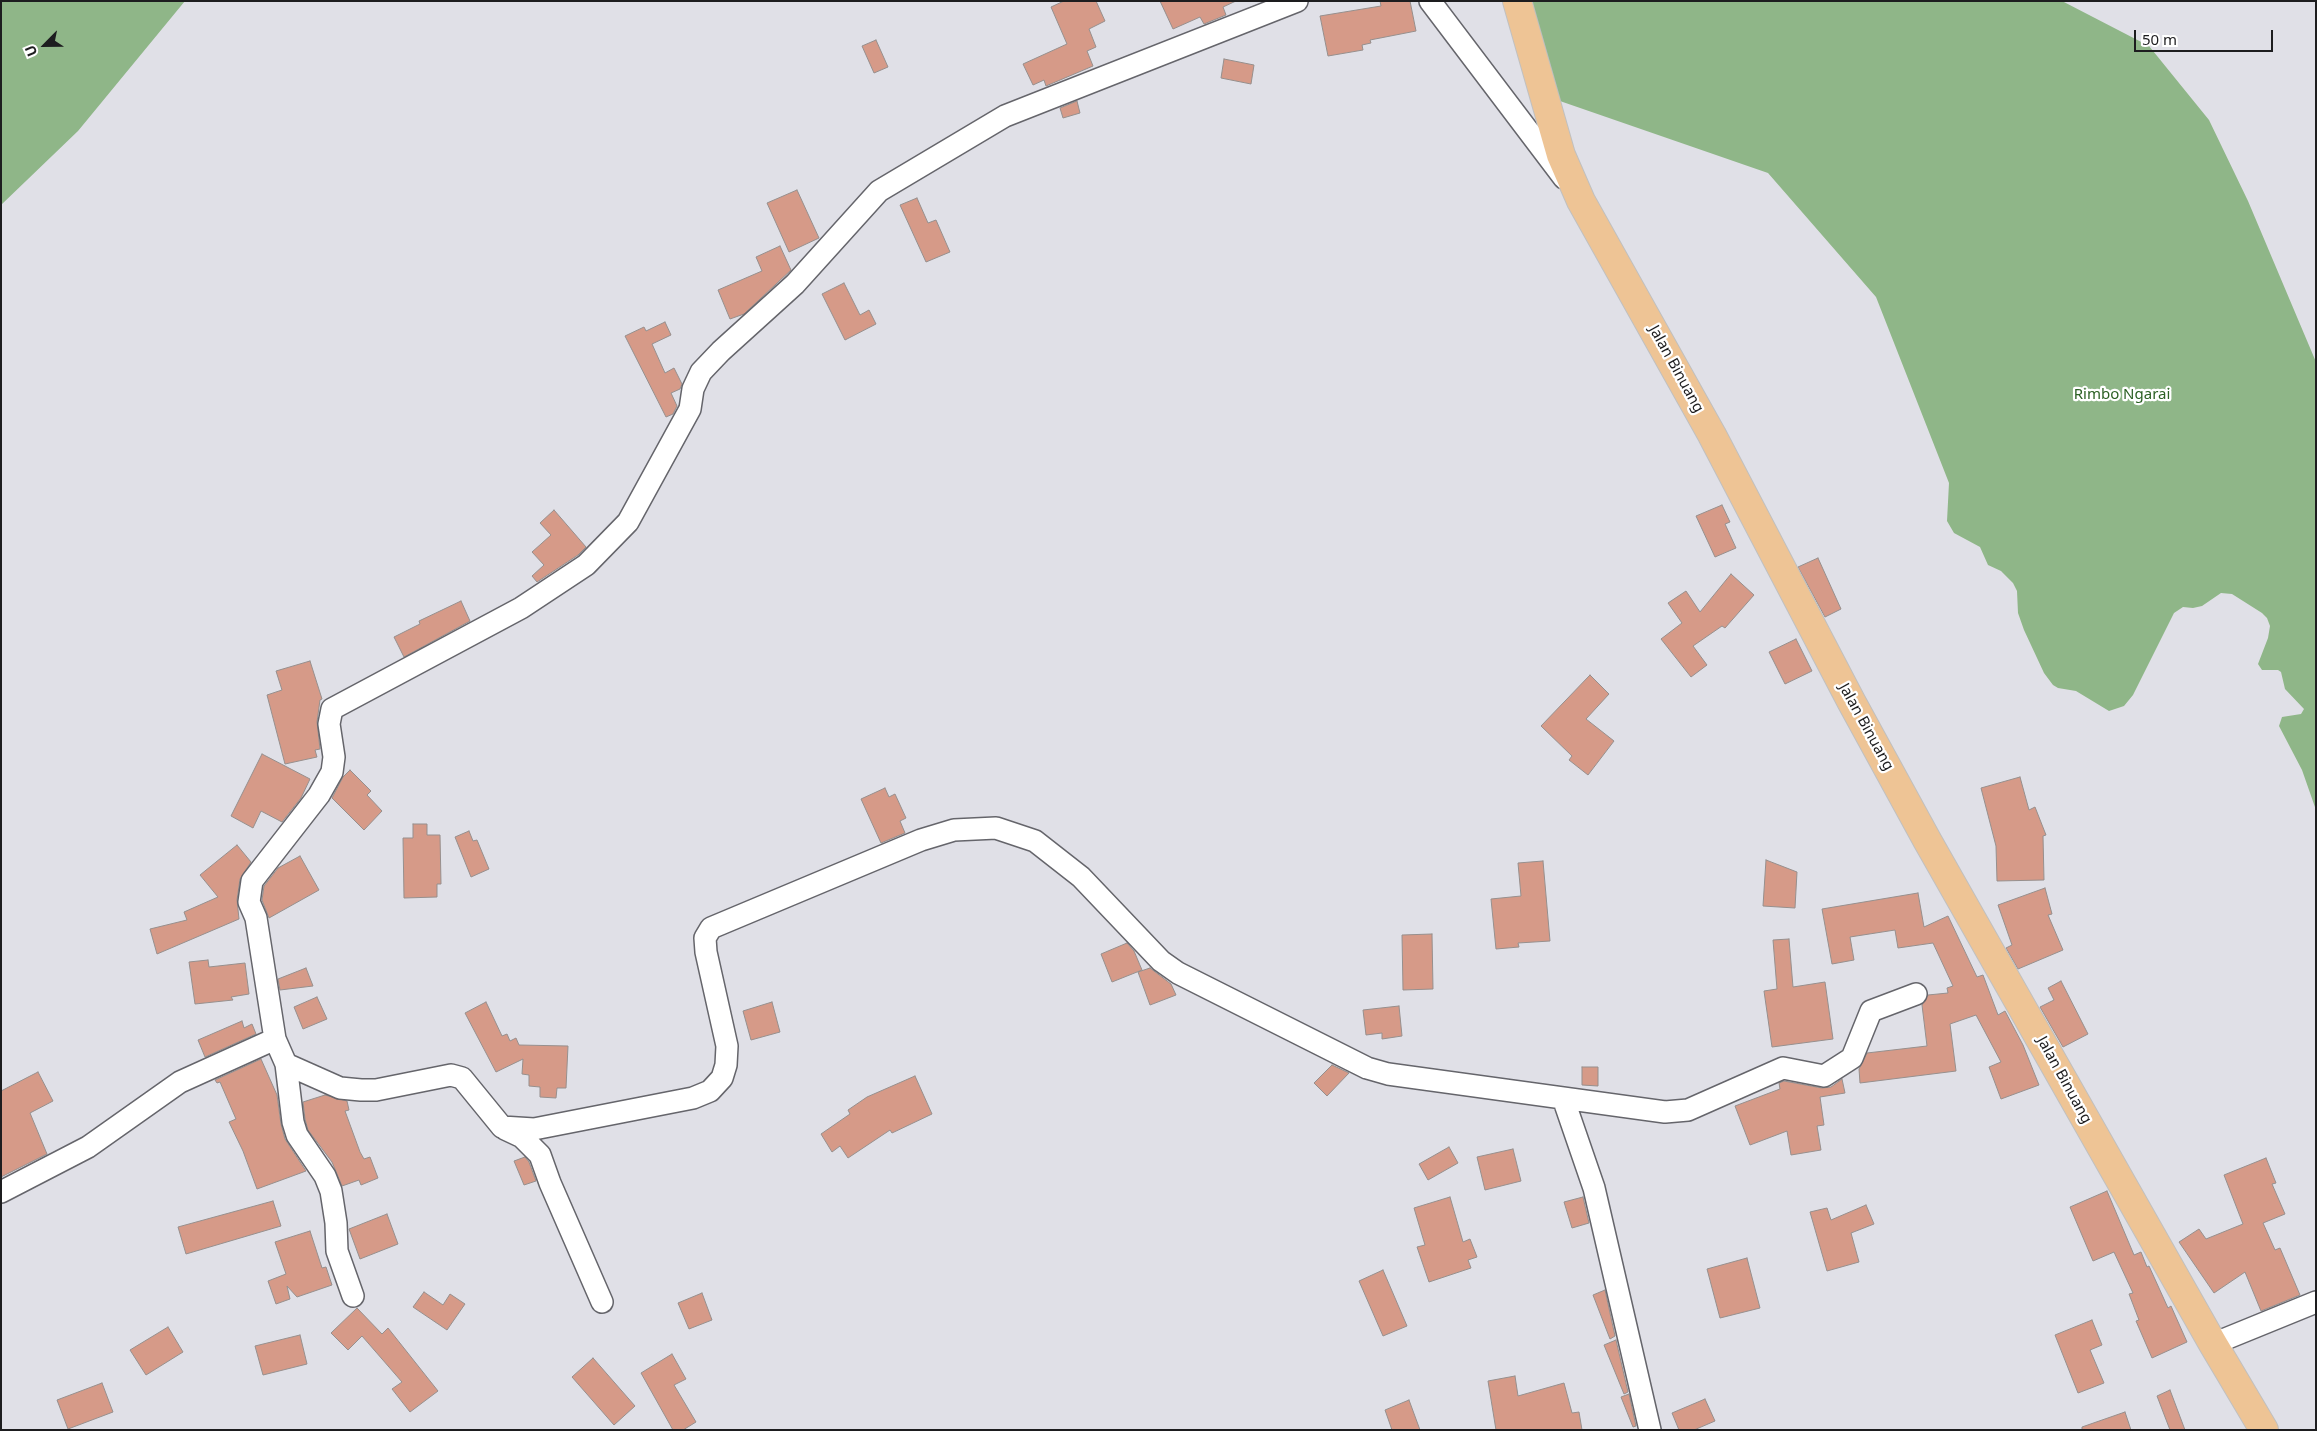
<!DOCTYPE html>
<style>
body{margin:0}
#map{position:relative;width:2317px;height:1431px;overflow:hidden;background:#e0e0e7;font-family:"Noto Sans",sans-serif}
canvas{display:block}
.frame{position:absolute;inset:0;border:2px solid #1d1d1f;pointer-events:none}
.north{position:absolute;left:20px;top:20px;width:50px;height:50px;-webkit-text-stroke:4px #fff;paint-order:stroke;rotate:247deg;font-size:14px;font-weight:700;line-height:20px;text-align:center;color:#1d1d1f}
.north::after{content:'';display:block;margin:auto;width:18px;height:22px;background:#1d1d1f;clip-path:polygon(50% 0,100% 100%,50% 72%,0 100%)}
.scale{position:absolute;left:2134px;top:30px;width:139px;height:22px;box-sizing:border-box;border:2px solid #1d1d1f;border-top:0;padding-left:6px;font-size:15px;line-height:18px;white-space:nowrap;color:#1d1d1f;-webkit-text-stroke:4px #fff;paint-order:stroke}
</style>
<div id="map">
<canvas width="2317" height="1431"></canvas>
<div class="frame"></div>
<div class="north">U</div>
<div class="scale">50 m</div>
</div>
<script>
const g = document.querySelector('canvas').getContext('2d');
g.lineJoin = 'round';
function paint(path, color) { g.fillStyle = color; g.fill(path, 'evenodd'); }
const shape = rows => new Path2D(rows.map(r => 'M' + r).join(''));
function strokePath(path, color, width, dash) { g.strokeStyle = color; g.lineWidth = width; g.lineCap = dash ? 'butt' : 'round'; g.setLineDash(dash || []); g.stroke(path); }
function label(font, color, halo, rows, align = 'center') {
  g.font = font + ' "Noto Sans",sans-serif'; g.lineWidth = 4.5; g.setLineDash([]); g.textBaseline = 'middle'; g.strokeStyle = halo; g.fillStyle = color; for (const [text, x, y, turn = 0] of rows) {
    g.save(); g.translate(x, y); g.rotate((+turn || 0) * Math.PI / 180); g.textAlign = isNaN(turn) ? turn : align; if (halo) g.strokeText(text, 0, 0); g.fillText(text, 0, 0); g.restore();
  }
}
paint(shape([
 [1,1,185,1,78,131,1,205],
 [1532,1,2062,1,2149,46,2209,120,2248,201,2316,362,2316,810,2302,770,2279,726,2282,717,2301,714,2304,709,2285,689,2281,672,2278,670,2262,670,2258,664,2268,638,2270,626,2267,618,2262,613,2232,594,2221,593,2202,606,2193,608,2183,607,2174,613,2133,695,2124,706,2109,711,2076,691,2058,688,2053,685,2044,673,2024,630,2018,613,2017,591,2013,583,2001,571,1988,565,1980,547,1954,533,1947,521,1949,483,1876,297,1768,173,1557,100]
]), '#8fb688');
const building = shape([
 [1064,1,1096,1,1105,21,1089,29,1096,47,1087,51,1093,66,1046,86,1044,80,1033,85,1023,64,1067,44,1051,7,1064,1],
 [1160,1,1236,1,1223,7,1226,15,1204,24,1200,17,1173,29,1160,1],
 [1380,1,1410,1,1416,31,1370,40,1371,43,1362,45,1363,50,1328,56,1320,16,1381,6,1380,1],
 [876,40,888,67,874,73,862,46,876,40],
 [1224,59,1254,65,1251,84,1221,78,1224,59],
 [1077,101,1080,113,1063,118,1060,108,1077,101],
 [797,190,819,238,789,252,767,203,797,190],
 [917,198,928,223,936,220,950,252,926,262,900,205,917,198],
 [780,246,791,270,744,314,730,319,718,290,762,271,756,257,780,246],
 [844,283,860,315,869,310,876,324,845,340,822,294,844,283],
 [665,322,671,335,652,344,665,373,674,368,682,384,680,389,671,393,677,406,673,414,666,417,625,336,644,327,646,331,665,322],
 [1722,505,1730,522,1725,524,1736,548,1715,557,1696,516,1722,505],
 [554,510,586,547,578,555,537,582,532,576,544,565,532,552,551,535,540,523,554,510],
 [1818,558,1841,609,1825,617,1798,567,1818,558],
 [1731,574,1754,595,1725,628,1722,626,1693,646,1707,665,1691,677,1661,639,1682,623,1668,603,1686,591,1700,612,1731,574],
 [461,601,470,621,404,657,394,637,420,624,419,621,461,601],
 [1796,639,1812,671,1785,684,1769,652,1796,639],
 [310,661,322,699,320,700,317,722,320,749,315,750,317,757,285,764,267,695,282,690,276,671,310,661],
 [1590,675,1609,694,1586,719,1614,741,1588,775,1569,760,1572,756,1541,726,1590,675],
 [262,754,310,779,301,798,282,822,261,811,253,828,231,816,262,754],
 [350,770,371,791,367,795,382,811,364,830,332,798,343,777,350,770],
 [2020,777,2029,810,2035,807,2046,835,2043,836,2044,880,1997,881,1996,846,1981,788,2020,777],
 [885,788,889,797,895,794,906,818,900,821,905,833,881,843,861,799,885,788],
 [413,824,427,824,427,835,440,835,441,884,437,884,437,897,404,898,403,838,413,838,413,824],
 [469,831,473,841,477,840,489,869,471,877,455,837,469,831],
 [237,845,251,862,240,879,237,900,239,919,157,954,150,929,187,920,184,912,218,897,200,875,237,845],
 [300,856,319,890,269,918,262,900,264,886,278,868,300,856],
 [1766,860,1797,872,1795,908,1763,906,1766,860],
 [1543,861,1550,941,1518,943,1519,947,1496,949,1491,899,1521,896,1518,863,1543,861],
 [2045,888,2052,914,2048,915,2063,950,2018,969,2006,948,2012,945,1998,905,2045,888],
 [1918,893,1924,927,1948,916,1977,977,1983,975,1998,1015,2005,1011,2023,1045,2039,1085,2001,1099,1989,1067,2001,1062,1976,1015,1950,1024,1956,1071,1860,1083,1859,1069,1867,1053,1927,1046,1922,1005,1928,995,1948,993,1947,988,1953,986,1933,943,1898,948,1895,930,1850,937,1854,960,1832,964,1822,909,1918,893],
 [1432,934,1433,989,1403,990,1402,935,1432,934],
 [1789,939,1793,987,1825,982,1833,1039,1772,1047,1764,991,1777,989,1773,940,1789,939],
 [1127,943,1134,951,1142,970,1112,982,1101,954,1127,943],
 [208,960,209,967,245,963,249,994,231,997,233,1000,195,1004,189,962,208,960],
 [306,968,313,986,280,990,278,979,306,968],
 [1150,968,1171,984,1176,995,1150,1005,1138,972,1150,968],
 [2061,981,2088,1034,2063,1047,2040,1007,2054,1000,2048,988,2061,981],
 [317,997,327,1019,303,1029,294,1007,317,997],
 [486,1002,502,1036,507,1034,510,1041,516,1038,519,1045,568,1046,566,1088,557,1088,556,1098,540,1097,540,1087,529,1086,529,1075,522,1074,523,1059,496,1072,465,1013,486,1002],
 [772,1002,780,1032,751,1040,743,1011,772,1002],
 [1399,1006,1402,1036,1382,1039,1382,1033,1366,1035,1363,1010,1399,1006],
 [242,1021,244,1028,252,1024,256,1034,205,1057,198,1040,242,1021],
 [261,1059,277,1095,281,1124,285,1139,306,1171,257,1189,243,1151,229,1122,236,1119,220,1082,217,1083,215,1080,261,1059],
 [1332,1065,1349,1073,1327,1096,1314,1083,1332,1065],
 [1582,1067,1598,1067,1598,1086,1582,1085,1582,1067],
 [38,1072,53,1101,30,1113,47,1154,1,1177,1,1091,38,1072],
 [915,1076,932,1114,892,1133,890,1130,848,1158,840,1146,832,1152,821,1134,850,1114,848,1110,867,1097,915,1076],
 [1842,1079,1845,1093,1820,1097,1824,1125,1817,1126,1821,1150,1791,1155,1787,1131,1750,1145,1735,1106,1780,1089,1779,1083,1784,1081,1822,1088,1831,1087,1842,1079],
 [325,1095,347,1101,349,1110,345,1111,360,1152,364,1159,370,1157,378,1178,361,1185,359,1180,342,1186,332,1162,308,1130,305,1119,303,1102,325,1095],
 [1449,1147,1458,1163,1428,1180,1419,1164,1449,1147],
 [1513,1149,1521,1181,1485,1190,1477,1157,1513,1149],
 [525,1157,529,1162,536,1181,524,1185,514,1161,525,1157],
 [2266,1158,2276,1183,2272,1184,2285,1214,2263,1223,2275,1250,2280,1248,2300,1295,2261,1311,2245,1272,2214,1293,2179,1242,2199,1229,2206,1239,2243,1224,2224,1175,2266,1158],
 [2107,1191,2134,1255,2141,1252,2147,1267,2149,1266,2168,1308,2171,1306,2187,1342,2152,1358,2136,1321,2139,1320,2129,1294,2133,1293,2114,1252,2093,1261,2070,1207,2107,1191],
 [1450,1197,1463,1242,1470,1239,1477,1257,1468,1260,1471,1268,1429,1282,1417,1247,1425,1245,1414,1208,1450,1197],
 [1583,1197,1589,1223,1572,1228,1564,1202,1583,1197],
 [273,1201,281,1226,186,1254,178,1227,273,1201],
 [1866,1205,1874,1224,1851,1233,1859,1262,1827,1271,1810,1212,1827,1208,1831,1220,1866,1205],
 [387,1214,398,1244,360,1259,349,1229,387,1214],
 [310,1231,322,1268,326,1267,332,1285,297,1297,287,1286,290,1299,276,1304,268,1281,286,1274,275,1242,310,1231],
 [1747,1258,1760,1308,1720,1318,1707,1269,1747,1258],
 [1383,1270,1407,1326,1383,1336,1359,1281,1383,1270],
 [1605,1290,1615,1336,1610,1339,1593,1295,1605,1290],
 [424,1292,443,1305,450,1294,465,1304,447,1330,413,1307,424,1292],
 [702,1293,712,1320,689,1329,678,1303,702,1293],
 [357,1308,382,1334,388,1328,438,1391,410,1412,392,1389,402,1382,362,1336,348,1350,331,1333,357,1308],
 [2092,1320,2102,1345,2090,1350,2104,1383,2078,1393,2055,1335,2092,1320],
 [168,1327,183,1352,146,1375,130,1350,168,1327],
 [300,1335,307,1364,263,1375,255,1346,300,1335],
 [1616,1340,1628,1392,1624,1394,1604,1345,1616,1340],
 [672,1354,686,1379,674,1385,696,1422,683,1430,673,1430,641,1373,672,1354],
 [593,1358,635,1406,614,1425,572,1377,593,1358],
 [1515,1376,1518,1396,1564,1383,1572,1413,1579,1412,1582,1430,1496,1430,1488,1381,1515,1376],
 [102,1383,113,1412,68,1429,57,1400,102,1383],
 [2170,1390,2185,1430,2170,1430,2157,1396,2170,1390],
 [1629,1394,1636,1426,1633,1427,1621,1397,1629,1394],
 [1705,1399,1715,1421,1694,1430,1679,1430,1672,1413,1705,1399],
 [1409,1400,1420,1430,1392,1430,1385,1410,1409,1400],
 [2125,1412,2131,1430,2082,1430,2082,1427,2125,1412]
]);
paint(building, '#d69a88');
strokePath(building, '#968f8d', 1);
const minor = shape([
 [1430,1,1564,178],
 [286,1064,340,1088,361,1090,376,1090,451,1075,462,1078,502,1127,534,1129,693,1098,710,1091,722,1078,726,1065,727,1046,706,952,705,938,711,928,921,840,954,830,996,828,1035,841,1081,877,1161,961,1178,973,1367,1068,1388,1074,1665,1112,1688,1110,1783,1068,1824,1076,1852,1058,1871,1011,1916,994],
 [1563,1098,1594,1188,1650,1430],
 [505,1129,522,1137,540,1155,550,1183,602,1302],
 [1,1192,88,1147,180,1082,275,1039],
 [353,1296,337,1251,336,1223,331,1191,325,1176,297,1135,293,1122,286,1064,275,1039,256,918,249,902,252,881,319,795,332,772,334,757,329,724,332,709,521,608,586,565,628,522,690,409,693,389,701,372,721,351,795,284,879,191,1005,116,1297,1],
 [2213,1344,2316,1302]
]);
const major = shape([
 [1517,1,1561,155,1581,201,1712,435,1851,701,1927,840,2213,1344,2264,1430]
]);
strokePath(minor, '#65656b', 24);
strokePath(major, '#c0c0c0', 30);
strokePath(minor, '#fff', 21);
strokePath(major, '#eec495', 28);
label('15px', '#1d1d1f', '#fff', [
 ["Jalan Binuang",1676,369,61],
 ["Jalan Binuang",1866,727,61],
 ["Jalan Binuang",2064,1080,61]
]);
label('15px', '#2c6124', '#fff', [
 ["Rimbo Ngarai",2122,395]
]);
</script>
